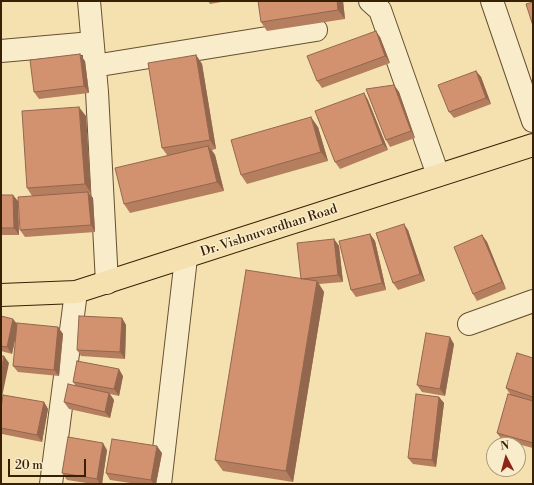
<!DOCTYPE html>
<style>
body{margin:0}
#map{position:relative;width:534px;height:485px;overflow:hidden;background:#f4e1af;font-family:"Libre Bodoni",serif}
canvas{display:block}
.frame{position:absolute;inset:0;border:2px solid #382005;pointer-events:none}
.north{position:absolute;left:486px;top:437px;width:40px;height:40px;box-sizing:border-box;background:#f8eccb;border:1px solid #ab9a7c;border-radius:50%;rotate:354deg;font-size:11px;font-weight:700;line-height:16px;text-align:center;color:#382005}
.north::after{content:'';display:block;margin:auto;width:14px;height:18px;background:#8f2418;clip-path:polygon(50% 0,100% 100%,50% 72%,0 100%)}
.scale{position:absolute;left:8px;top:459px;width:78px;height:18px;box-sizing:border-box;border:2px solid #382005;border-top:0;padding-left:5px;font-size:12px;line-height:14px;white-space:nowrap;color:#382005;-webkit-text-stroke:3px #f8eccb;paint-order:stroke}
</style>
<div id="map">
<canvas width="534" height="485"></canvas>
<div class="frame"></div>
<div class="north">N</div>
<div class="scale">20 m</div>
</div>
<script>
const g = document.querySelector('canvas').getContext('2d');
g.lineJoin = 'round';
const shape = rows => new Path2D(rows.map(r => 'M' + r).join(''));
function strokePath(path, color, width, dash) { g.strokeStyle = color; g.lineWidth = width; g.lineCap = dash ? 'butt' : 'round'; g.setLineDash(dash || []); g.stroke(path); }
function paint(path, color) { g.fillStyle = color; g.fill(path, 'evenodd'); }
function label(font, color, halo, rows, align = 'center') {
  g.font = font + ' "Libre Bodoni",serif'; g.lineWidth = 3; g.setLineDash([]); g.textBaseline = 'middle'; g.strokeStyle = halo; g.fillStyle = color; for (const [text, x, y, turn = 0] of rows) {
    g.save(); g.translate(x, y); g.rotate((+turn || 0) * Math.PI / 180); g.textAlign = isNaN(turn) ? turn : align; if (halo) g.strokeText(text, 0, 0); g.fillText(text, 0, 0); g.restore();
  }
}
const minor = shape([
 [89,1,97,92,107,283],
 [370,1,380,10,438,175],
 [492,1,533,121],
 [1,51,92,43],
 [94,66,316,30],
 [469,324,533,301],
 [51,484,76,292],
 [160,484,186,258]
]);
const major = shape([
 [1,295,76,292,533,145]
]);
strokePath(minor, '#675030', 24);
strokePath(major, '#382005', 24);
strokePath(minor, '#f8eccb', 22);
strokePath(major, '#f4e1af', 22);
paint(shape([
 [208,1,227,1,210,4],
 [343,1,345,19,267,31,261,22],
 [380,37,390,63,322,88,317,81],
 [196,55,202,64,216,149,212,150,215,155,224,191,130,213,124,204,167,155,162,148],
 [85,61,89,93,39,99,34,92],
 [476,71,481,77,491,104,454,118,449,112],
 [394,85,399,92,415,138,390,147,386,140],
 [364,93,368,100,388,150,340,169,335,162],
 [86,116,91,193,89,193,93,198,95,232,25,237,20,230,32,196,27,188],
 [318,127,328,161,247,184,241,175],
 [1,195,18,201,19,235,1,235],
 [408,230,425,281,398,290,393,283],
 [370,234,375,241,386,290,356,297,351,290],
 [482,235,487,242,506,289,477,301,473,294],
 [334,239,339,246,343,282,319,284,324,292,293,482,223,471,215,460,301,279],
 [1,316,17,324,58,327,63,334,59,376,18,372,13,366,17,331,12,354,1,351],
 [122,318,126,325,125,359,81,356,77,350],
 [454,344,445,396,422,392,417,385],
 [533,358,533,448,502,440,497,433,510,394,506,388],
 [123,376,119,396,110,394,114,400,110,418,69,409,64,402,76,386,73,382],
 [439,397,444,403,436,467,413,464,408,458],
 [44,402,48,409,42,442,2,434,1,433,1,408],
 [107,450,102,484,93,484,67,480,62,473],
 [162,453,156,484,137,484,110,480,106,473]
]), '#b57e5f');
paint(shape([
 [337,1,343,1,345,19,338,10],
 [376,31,380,37,390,63,385,56],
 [80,54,85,61,89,93,84,86],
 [196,55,202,64,216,149,210,140],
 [476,71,481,77,491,104,486,98],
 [394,85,399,92,415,138,411,131],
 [364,93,368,100,388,150,383,144],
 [79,107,86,116,91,193,85,184],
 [311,117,318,127,328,161,321,152],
 [208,146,215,155,224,191,217,182],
 [88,192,93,198,95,232,91,225],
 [13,195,18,201,19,235,14,228],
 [404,224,408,230,425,281,420,274],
 [370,234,375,241,386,290,382,283],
 [482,235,487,242,506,289,502,282],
 [334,239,339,246,343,282,338,275],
 [317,281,324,292,293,482,286,471],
 [122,318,126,325,125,359,120,352],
 [13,319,18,325,12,354,7,347],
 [58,327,63,334,59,376,54,370],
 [450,337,454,344,445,396,440,389],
 [4,356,9,363,2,397,1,396,1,371],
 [119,369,123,376,119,396,114,389],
 [109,393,114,400,110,418,105,412],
 [439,397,444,403,436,467,432,460],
 [44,402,48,409,42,442,37,435],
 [103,443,107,450,102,484,100,484,97,479],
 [157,446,162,453,156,484,154,484,151,480]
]), '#93664e');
const building = shape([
 [258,1,337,1,338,10,261,22,258,1],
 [533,2,533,26,526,4,533,2],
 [376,31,385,56,317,81,307,56,376,31],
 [80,54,84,86,34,92,30,60,80,54],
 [196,55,210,140,162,148,148,63,196,55],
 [476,71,486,98,449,112,438,85,476,71],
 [394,85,411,131,386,140,366,89,394,85],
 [364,93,383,144,335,162,315,111,364,93],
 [79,107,85,184,27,188,22,111,79,107],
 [311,117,321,152,241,175,231,140,311,117],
 [208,146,217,182,124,204,115,168,208,146],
 [88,192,91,225,20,230,18,197,88,192],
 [1,195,13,195,14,228,1,228,1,195],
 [404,224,420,274,393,283,376,233,404,224],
 [370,234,382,283,351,290,339,241,370,234],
 [482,235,502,282,473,294,454,247,482,235],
 [334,239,338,275,301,279,297,243,334,239],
 [246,270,317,281,286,471,215,460,246,270],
 [1,316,13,319,7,347,1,346,1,316],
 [79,316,122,318,120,352,77,350,79,316],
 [17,323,58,327,54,370,13,366,17,323],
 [426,333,450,337,440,389,417,385,426,333],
 [517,353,533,358,533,397,506,388,517,353],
 [1,356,4,356,1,371,1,356],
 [77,361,119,369,114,389,73,382,77,361],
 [68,384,109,393,105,412,64,402,68,384],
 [416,394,439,397,432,460,408,458,416,394],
 [508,394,533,401,533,443,497,433,508,394],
 [3,395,44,402,37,435,1,428,1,408,3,395],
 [68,437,103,443,97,479,62,473,68,437],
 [112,439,157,446,151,480,106,473,112,439]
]);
paint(building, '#d2926f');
strokePath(building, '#93664e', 1);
label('13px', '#382005', '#f8eccb', [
 ["Dr. Vishnuvardhan Road",269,231,-18]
]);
</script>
